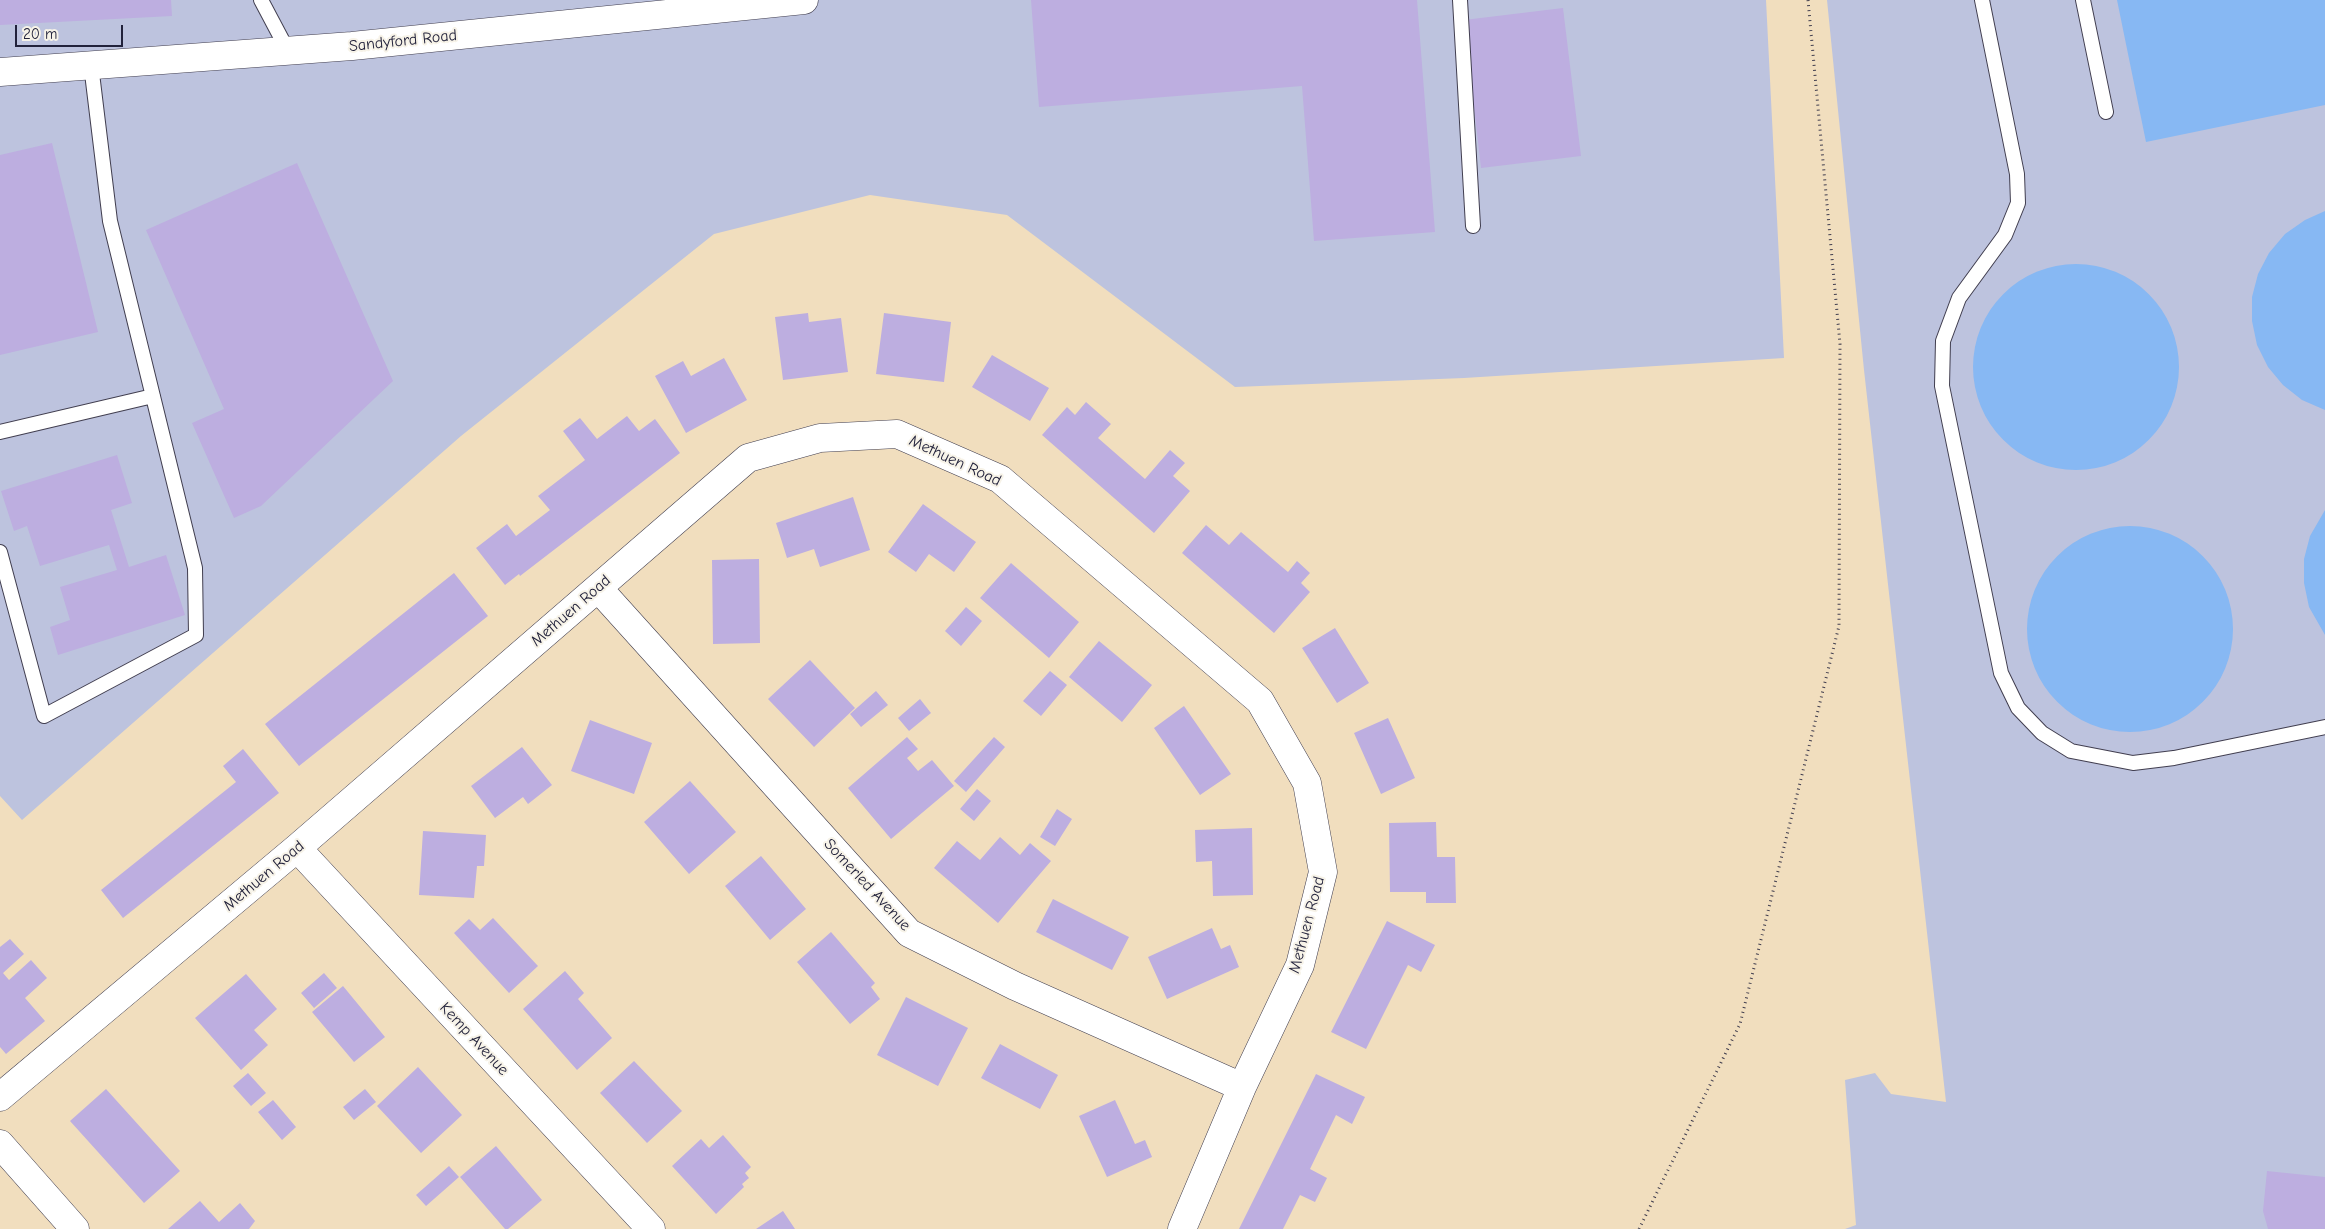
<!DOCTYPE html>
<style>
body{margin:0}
#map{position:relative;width:2325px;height:1229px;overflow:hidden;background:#f1debe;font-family:"Comic Neue",sans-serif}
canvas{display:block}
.scale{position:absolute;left:15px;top:25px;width:108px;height:22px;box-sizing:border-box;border:2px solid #22223b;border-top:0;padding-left:6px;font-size:15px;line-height:18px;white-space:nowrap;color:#22223b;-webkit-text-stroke:4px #f7f3e8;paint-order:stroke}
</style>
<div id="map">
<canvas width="2325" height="1229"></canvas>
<div class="scale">20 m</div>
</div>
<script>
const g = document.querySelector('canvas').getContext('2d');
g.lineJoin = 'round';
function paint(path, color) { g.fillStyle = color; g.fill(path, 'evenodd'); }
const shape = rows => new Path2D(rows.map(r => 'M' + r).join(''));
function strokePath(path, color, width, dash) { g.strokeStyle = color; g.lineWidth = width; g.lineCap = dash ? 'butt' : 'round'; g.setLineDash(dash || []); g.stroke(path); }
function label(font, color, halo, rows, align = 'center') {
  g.font = font + ' "Comic Neue",sans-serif'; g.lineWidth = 4; g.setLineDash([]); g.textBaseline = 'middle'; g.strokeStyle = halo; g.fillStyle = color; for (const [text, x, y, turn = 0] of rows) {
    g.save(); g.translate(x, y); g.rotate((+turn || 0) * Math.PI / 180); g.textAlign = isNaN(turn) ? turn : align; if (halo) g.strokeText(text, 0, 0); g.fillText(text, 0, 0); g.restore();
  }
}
paint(shape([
 [0,0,1766,0,1784,358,1464,378,1235,387,1007,215,870,195,714,234,461,436,22,820,0,796],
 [1827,0,2325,0,2325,1229,1845,1229,1856,1225,1845,1080,1875,1073,1891,1094,1946,1102,1864,370]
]), '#bdc3de');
paint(shape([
 [2117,0,2325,0,2325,105,2146,142],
 [2325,211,2325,410,2302,400,2283,385,2268,367,2257,345,2252,321,2252,297,2258,274,2269,253,2285,234,2305,220],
 '1973 367a103 103 0 1 1 206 0a103 103 0 1 1-206 0Z',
 [2325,510,2325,635,2309,607,2304,583,2304,559,2310,536],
 '2027 629a103 103 0 1 1 206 0a103 103 0 1 1-206 0Z'
]), '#87b8f3');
paint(shape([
 [0,0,171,0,172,16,0,25],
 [1031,0,1417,0,1435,232,1314,241,1302,86,1039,107],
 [1563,8,1581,156,1481,168,1464,20],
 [52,143,98,332,0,355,0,155],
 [297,163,393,381,261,506,234,518,192,423,224,409,146,230],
 [808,313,809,322,841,318,848,372,783,380,775,317],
 [884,313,951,322,944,382,876,374],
 [992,355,1049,388,1030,421,972,387],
 [724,358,747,400,686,433,655,376,683,361,691,376],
 [1086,402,1111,424,1098,438,1145,479,1170,450,1185,463,1173,476,1190,491,1154,533,1042,435,1067,407,1075,415],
 [627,416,639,431,655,419,680,453,520,576,519,574,505,585,476,548,507,524,516,536,550,510,538,496,585,460,563,431,580,418,597,439],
 [117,455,132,503,111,510,129,567,166,555,185,615,58,655,50,627,70,620,60,587,117,570,109,545,40,566,27,526,14,531,1,491],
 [853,497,870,550,820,567,814,549,787,558,776,523],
 [923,504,976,542,954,572,929,554,916,572,888,552],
 [1206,525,1229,545,1241,532,1288,572,1297,561,1310,573,1301,583,1310,592,1274,633,1182,553],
 [759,559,760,643,713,644,712,560],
 [1011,563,1079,622,1049,658,980,598],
 [454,573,488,616,299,766,265,724],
 [966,607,982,621,961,646,945,631],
 [1335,628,1369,683,1337,703,1302,648],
 [1099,641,1152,685,1122,722,1069,677],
 [810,660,855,708,814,747,768,699],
 [1050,671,1067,685,1041,716,1023,701],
 [876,691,888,705,861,727,850,714],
 [920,699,931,713,909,731,898,718],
 [1184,706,1231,774,1200,795,1154,728],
 [1388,718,1415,778,1381,794,1354,733],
 [590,720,652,743,634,794,571,771],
 [907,737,918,749,907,758,918,771,932,760,954,786,891,839,848,788],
 [994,737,1005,747,966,792,954,781],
 [522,747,552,785,528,804,523,797,495,818,471,786],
 [243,749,279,793,123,918,101,890,236,782,223,766],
 [690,781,736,832,689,874,644,822],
 [977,789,991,801,974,821,960,809],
 [1057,809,1072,819,1055,846,1040,837],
 [1436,822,1437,857,1455,857,1456,903,1426,903,1426,892,1390,892,1389,823],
 [1252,828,1253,895,1213,896,1212,861,1196,862,1195,830],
 [423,831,486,835,484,866,477,866,474,898,419,895],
 [1000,837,1020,855,1030,843,1051,861,998,923,934,868,957,841,980,860],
 [761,856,806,909,770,940,725,886],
 [1053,899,1129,937,1112,970,1036,932],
 [493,918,538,966,509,993,454,933,469,919,480,930],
 [1387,921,1435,945,1421,972,1408,965,1366,1049,1331,1032],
 [1212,928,1221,949,1230,945,1239,967,1167,999,1148,957],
 [831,932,875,983,871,987,880,999,850,1024,797,962],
 [10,939,24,954,3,973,9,980,31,960,47,978,25,998,45,1021,6,1054,0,1047,0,947],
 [565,971,584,993,578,999,612,1038,577,1070,523,1009],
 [324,973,337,988,314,1008,301,993],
 [246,974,277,1009,254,1030,268,1045,241,1070,195,1018],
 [343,986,385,1037,354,1062,312,1012],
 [906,997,968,1028,938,1086,877,1055],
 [1000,1044,1058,1075,1040,1109,981,1078],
 [634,1061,682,1111,647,1143,600,1093],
 [418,1067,462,1115,421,1153,377,1106],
 [248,1073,266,1093,251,1106,233,1086],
 [1316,1074,1365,1097,1352,1124,1336,1115,1310,1169,1327,1178,1315,1202,1300,1195,1283,1229,1239,1229],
 [106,1089,180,1171,144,1203,70,1121],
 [365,1089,376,1102,354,1120,343,1107],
 [273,1100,296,1127,282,1140,258,1112],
 [1115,1100,1135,1144,1145,1140,1152,1157,1107,1177,1079,1116],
 [723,1135,751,1167,745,1173,749,1178,742,1184,744,1187,716,1214,672,1166,701,1139,709,1148],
 [496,1146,542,1200,508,1229,505,1229,460,1177],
 [449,1166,459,1177,426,1206,416,1195],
 [2267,1171,2325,1177,2325,1229,2268,1229,2263,1211],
 [200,1201,219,1222,240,1203,255,1221,249,1229,168,1229],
 [783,1211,795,1229,756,1229]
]), '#bdaee0');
const service = shape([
 [261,0,288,51],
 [1460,0,1473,226],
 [1982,0,2017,174,2018,203,2005,235,1959,298,1943,341,1942,386,2001,673,2018,708,2042,733,2071,751,2133,763,2174,758,2325,727],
 [2083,0,2106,112],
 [0,432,153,396],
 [0,552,44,716,196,635,195,568,110,221,91,65]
]);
const minor = shape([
 [0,72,352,46,804,0],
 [598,588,909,933,1015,986,1242,1087],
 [297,848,651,1229],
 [0,1097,297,848,748,458,820,438,897,434,1000,479,1260,701,1307,783,1323,872,1300,965,1242,1087,1182,1229],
 [0,1144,75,1229]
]);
strokePath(service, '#413e4f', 16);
strokePath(minor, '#413e4f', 29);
strokePath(shape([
 [1639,1229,1740,1024,1839,626,1840,344,1808,0]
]), '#413e4f', 3, [1, 4]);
strokePath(service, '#fff', 14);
strokePath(minor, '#fff', 28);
label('16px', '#22223b', '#f7f3e8', [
 ["Sandyford Road",403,41,-6],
 ["Methuen Road",955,461,25],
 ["Methuen Road",571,611,-41],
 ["Methuen Road",264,876,-40],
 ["Somerled Avenue",867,885,47],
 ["Methuen Road",1307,925,-75],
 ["Kemp Avenue",474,1039,47]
]);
</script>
